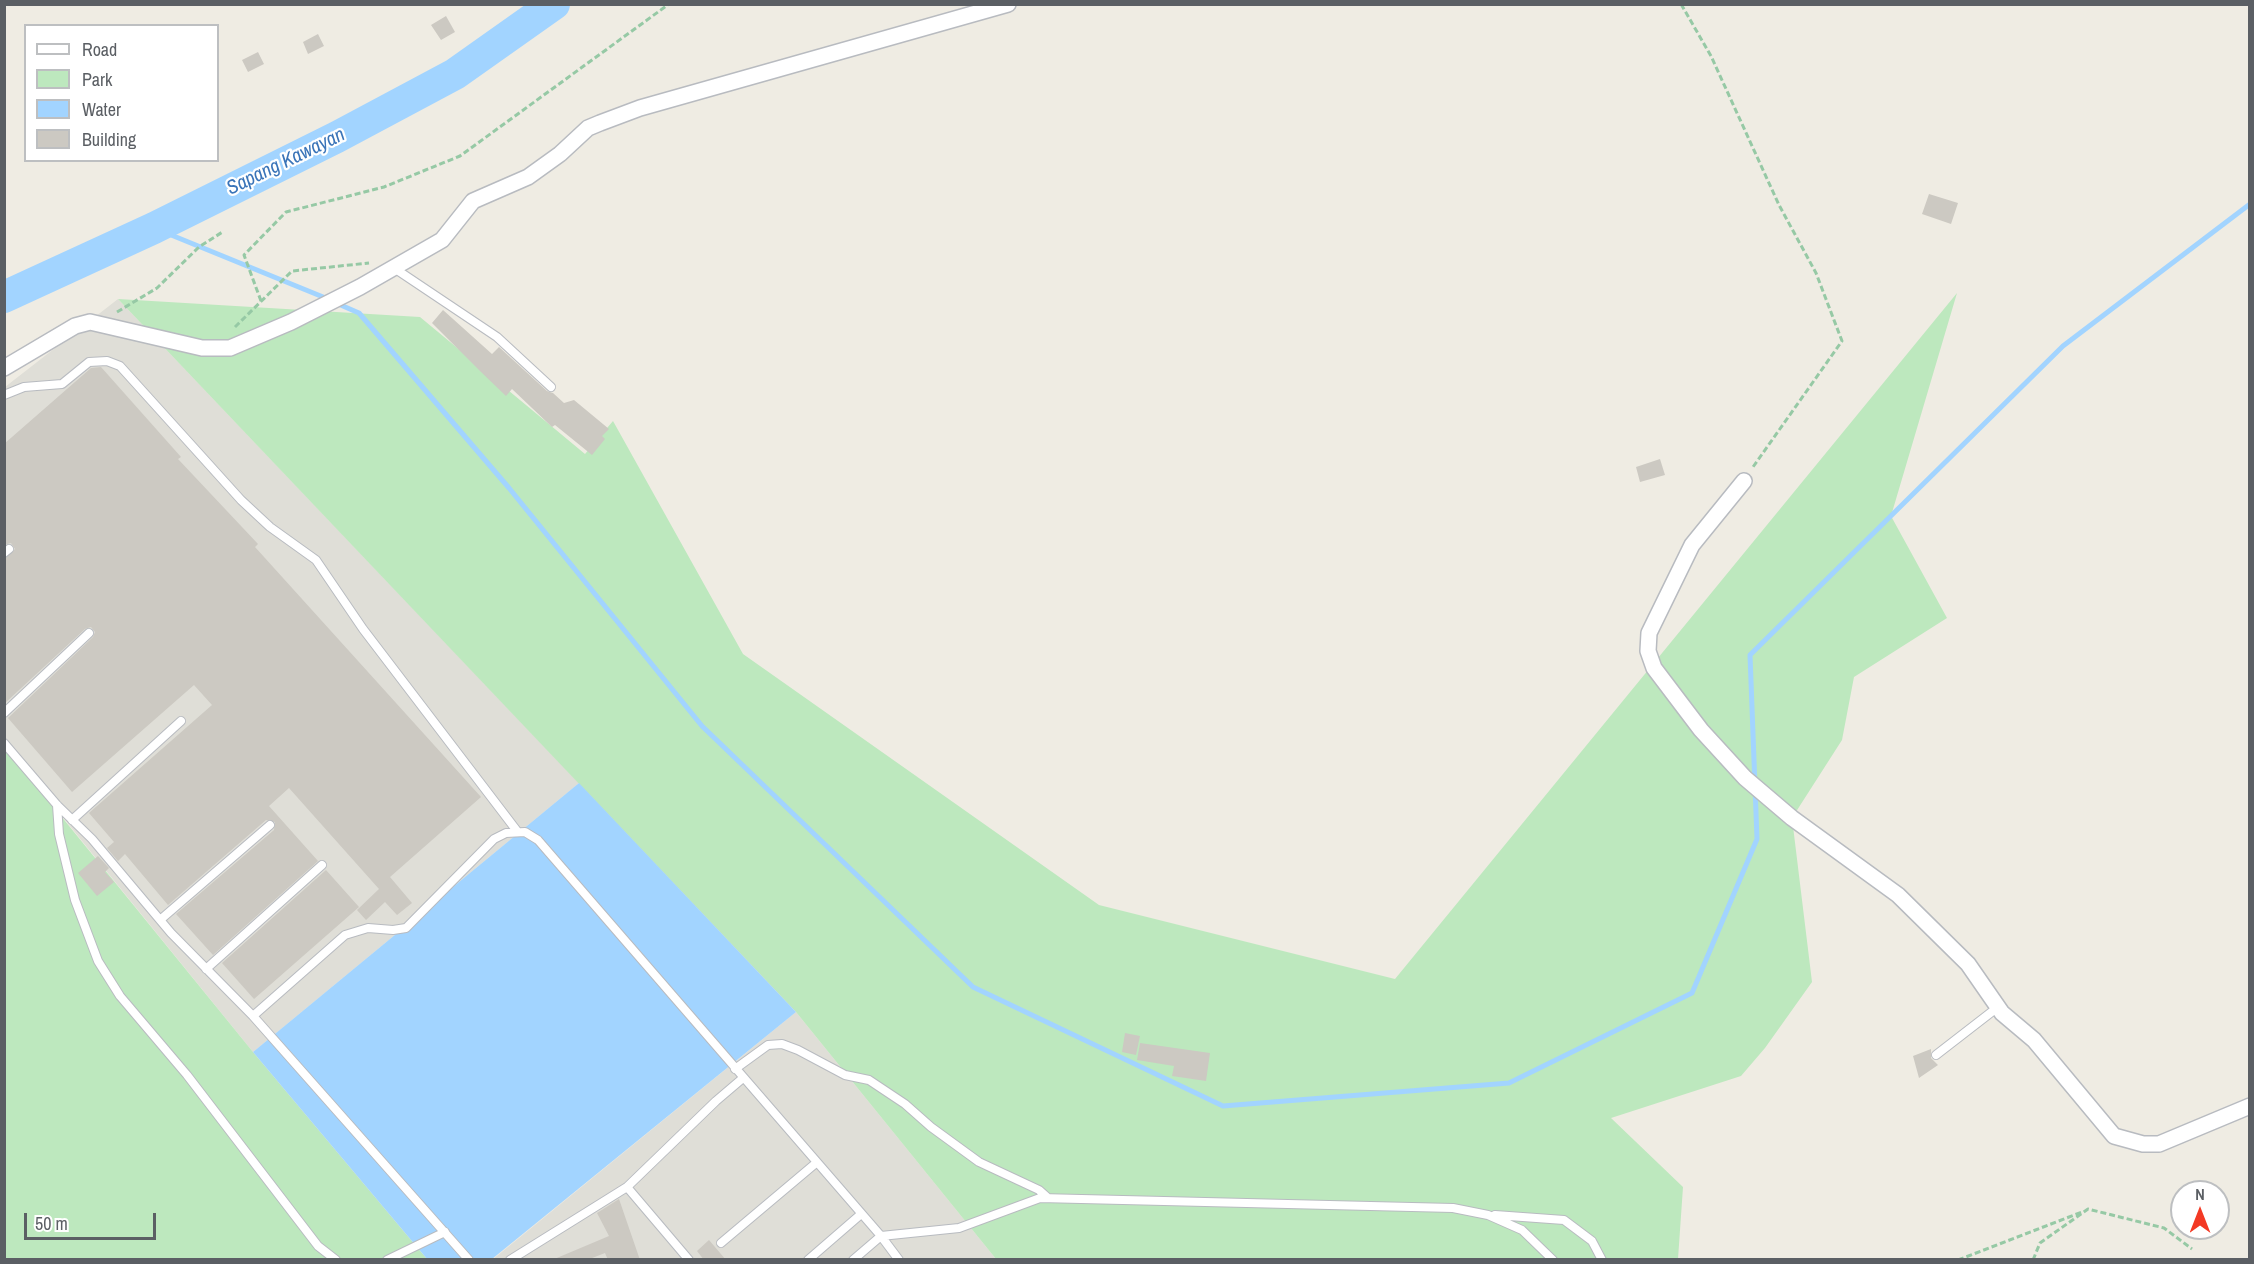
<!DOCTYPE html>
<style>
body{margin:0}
#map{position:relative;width:2254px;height:1264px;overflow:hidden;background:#efece3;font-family:"Archivo Narrow",sans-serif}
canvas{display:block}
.frame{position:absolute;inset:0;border:6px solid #5b5f64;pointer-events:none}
.legend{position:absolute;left:24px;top:24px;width:195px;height:138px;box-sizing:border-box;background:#fff;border:2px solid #bdbfc1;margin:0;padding:8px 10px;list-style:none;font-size:18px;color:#5b5f64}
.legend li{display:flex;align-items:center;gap:12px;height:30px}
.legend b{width:30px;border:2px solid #bdbfc1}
.north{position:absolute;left:2170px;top:1180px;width:60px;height:60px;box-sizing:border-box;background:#fff;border:2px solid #bdbfc1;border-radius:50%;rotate:0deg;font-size:16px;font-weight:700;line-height:24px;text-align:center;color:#5b5f64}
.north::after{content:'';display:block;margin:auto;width:21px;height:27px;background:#f33924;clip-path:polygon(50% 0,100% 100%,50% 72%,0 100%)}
.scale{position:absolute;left:24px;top:1213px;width:132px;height:27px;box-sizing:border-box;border:3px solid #5b5f64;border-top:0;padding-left:8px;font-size:18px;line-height:21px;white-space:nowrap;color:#5b5f64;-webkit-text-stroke:4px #fff;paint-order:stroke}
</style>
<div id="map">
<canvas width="2254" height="1264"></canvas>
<div class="frame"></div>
<ul class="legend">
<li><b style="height:8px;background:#fff"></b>Road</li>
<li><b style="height:16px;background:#bde8be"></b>Park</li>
<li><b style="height:16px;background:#a2d4ff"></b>Water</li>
<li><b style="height:16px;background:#ccc9c2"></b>Building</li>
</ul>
<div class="north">N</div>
<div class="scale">50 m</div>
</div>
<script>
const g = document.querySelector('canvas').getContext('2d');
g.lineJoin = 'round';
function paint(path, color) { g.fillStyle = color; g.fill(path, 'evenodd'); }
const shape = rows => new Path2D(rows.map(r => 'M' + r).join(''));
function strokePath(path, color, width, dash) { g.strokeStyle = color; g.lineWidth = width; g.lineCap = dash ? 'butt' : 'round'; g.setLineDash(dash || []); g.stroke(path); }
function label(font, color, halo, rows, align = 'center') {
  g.font = font + ' "Archivo Narrow",sans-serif'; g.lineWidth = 4.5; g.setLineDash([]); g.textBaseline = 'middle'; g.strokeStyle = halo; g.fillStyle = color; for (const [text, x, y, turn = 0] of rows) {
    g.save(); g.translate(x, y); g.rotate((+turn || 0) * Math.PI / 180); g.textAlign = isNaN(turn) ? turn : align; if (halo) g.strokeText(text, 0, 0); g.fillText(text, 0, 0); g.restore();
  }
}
paint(shape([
 [118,299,579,783,253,1052,5,746,5,387],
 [796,1012,996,1259,492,1260]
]), '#dfded7');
paint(shape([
 [1957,293,1891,516,1947,618,1854,677,1842,740,1792,818,1812,982,1765,1048,1741,1076,1611,1118,1683,1187,1678,1259,996,1259,796,1012,118,299,420,317,585,454,613,421,743,654,1099,905,1395,979],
 [4,746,253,1052,427,1259,5,1259]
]), '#bde8be');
paint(shape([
 [579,783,796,1012,492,1259,427,1259,253,1052]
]), '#a2d4ff');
strokePath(shape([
 [154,228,328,299],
 [336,303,359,313,509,488,702,726,973,987,1223,1106,1509,1083,1692,993,1757,839,1750,655,2063,346,2250,204]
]), '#a2d4ff', 5);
strokePath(shape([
 [4,297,154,228,337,137,455,74,554,4]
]), '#a2d4ff', 32);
paint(shape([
 [446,16,455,32,441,40,431,25],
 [318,34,324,46,308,54,303,42],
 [258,52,264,64,248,72,242,60],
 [1929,194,1958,203,1951,224,1922,214],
 [443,310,492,354,499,347,547,391,553,393,564,403,574,400,609,429,602,436,605,439,592,455,555,425,552,427,512,389,506,396,480,371,432,323],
 [101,367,181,457,178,459,258,544,255,547,481,797,390,877,412,903,397,915,385,902,366,920,357,910,379,889,289,788,269,806,318,861,213,955,176,914,274,830,275,822,266,820,168,905,125,854,118,861,107,848,114,842,89,813,212,705,194,685,72,792,8,718,93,637,95,632,91,627,85,629,4,704,4,559,15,549,11,543,4,545,4,444,91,368],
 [1660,459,1665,475,1640,482,1636,467],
 [98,856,109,868,105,872,114,882,97,896,78,873],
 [326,870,359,907,254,999,222,963],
 [1125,1033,1140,1036,1136,1055,1122,1052],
 [1140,1043,1210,1053,1206,1081,1172,1076,1174,1066,1137,1060],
 [1931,1049,1931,1058,1938,1065,1919,1078,1913,1056],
 [619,1199,640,1260,608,1260,605,1253,587,1260,552,1260,609,1236,597,1213],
 [709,1240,726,1260,704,1260,697,1251]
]), '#ccc9c2');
const lane = shape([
 [394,268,497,337,551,387],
 [4,395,24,387,62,384,89,362,107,361,120,366,241,500,270,527,316,560,363,629,517,831],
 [4,553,9,549],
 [4,713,89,633],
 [4,743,57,805,92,839,171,933,253,1016,469,1260],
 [57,805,59,834,75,900,98,961,120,996,187,1075,318,1246,336,1260],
 [72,820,181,721],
 [160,920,270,825],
 [206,969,322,865],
 [253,1016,345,935,368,928,393,930,406,928,494,839,506,833,525,832,538,840,881,1236,959,1228,1040,1198,1453,1208,1488,1215,1522,1230,1553,1260],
 [1936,1055,1998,1007],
 [735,1069,768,1045,782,1044,798,1050,845,1075,869,1080,905,1104,931,1127,979,1162,1039,1190,1048,1198],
 [627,1187,716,1101,743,1078],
 [1495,1215,1564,1220,1592,1241,1602,1260],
 [721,1243,816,1163],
 [387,1260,445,1232],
 [510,1260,627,1187,689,1260],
 [808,1260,860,1215],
 [853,1260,881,1236,899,1260]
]);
const street = shape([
 [4,368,75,326,90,322,202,348,230,348,291,322,360,287,442,240,473,201,528,177,560,154,588,128,600,123,640,108,1008,4],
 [1744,481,1692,545,1649,633,1648,651,1654,668,1701,730,1745,778,1792,818,1898,895,1968,964,2002,1013,2034,1040,2114,1136,2143,1144,2159,1144,2250,1106]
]);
strokePath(lane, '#b8bbc0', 10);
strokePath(street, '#b8bbc0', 18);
strokePath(shape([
 [1681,4,1711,56,1779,205,1816,273,1842,341,1753,467],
 [261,301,244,255,286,212,384,187,460,156,669,4],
 [117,312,157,288,199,247,224,231],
 [235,327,292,271,369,263],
 [1958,1260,2082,1212],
 [2033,1260,2040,1243,2088,1209,2164,1228,2192,1249]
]), '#96c9a5', 3, [6, 3]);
strokePath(lane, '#fff', 8);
strokePath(street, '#fff', 15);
label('italic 20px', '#3a74b8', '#fff', [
 ["Sapang Kawayan",286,162,-26]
]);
</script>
